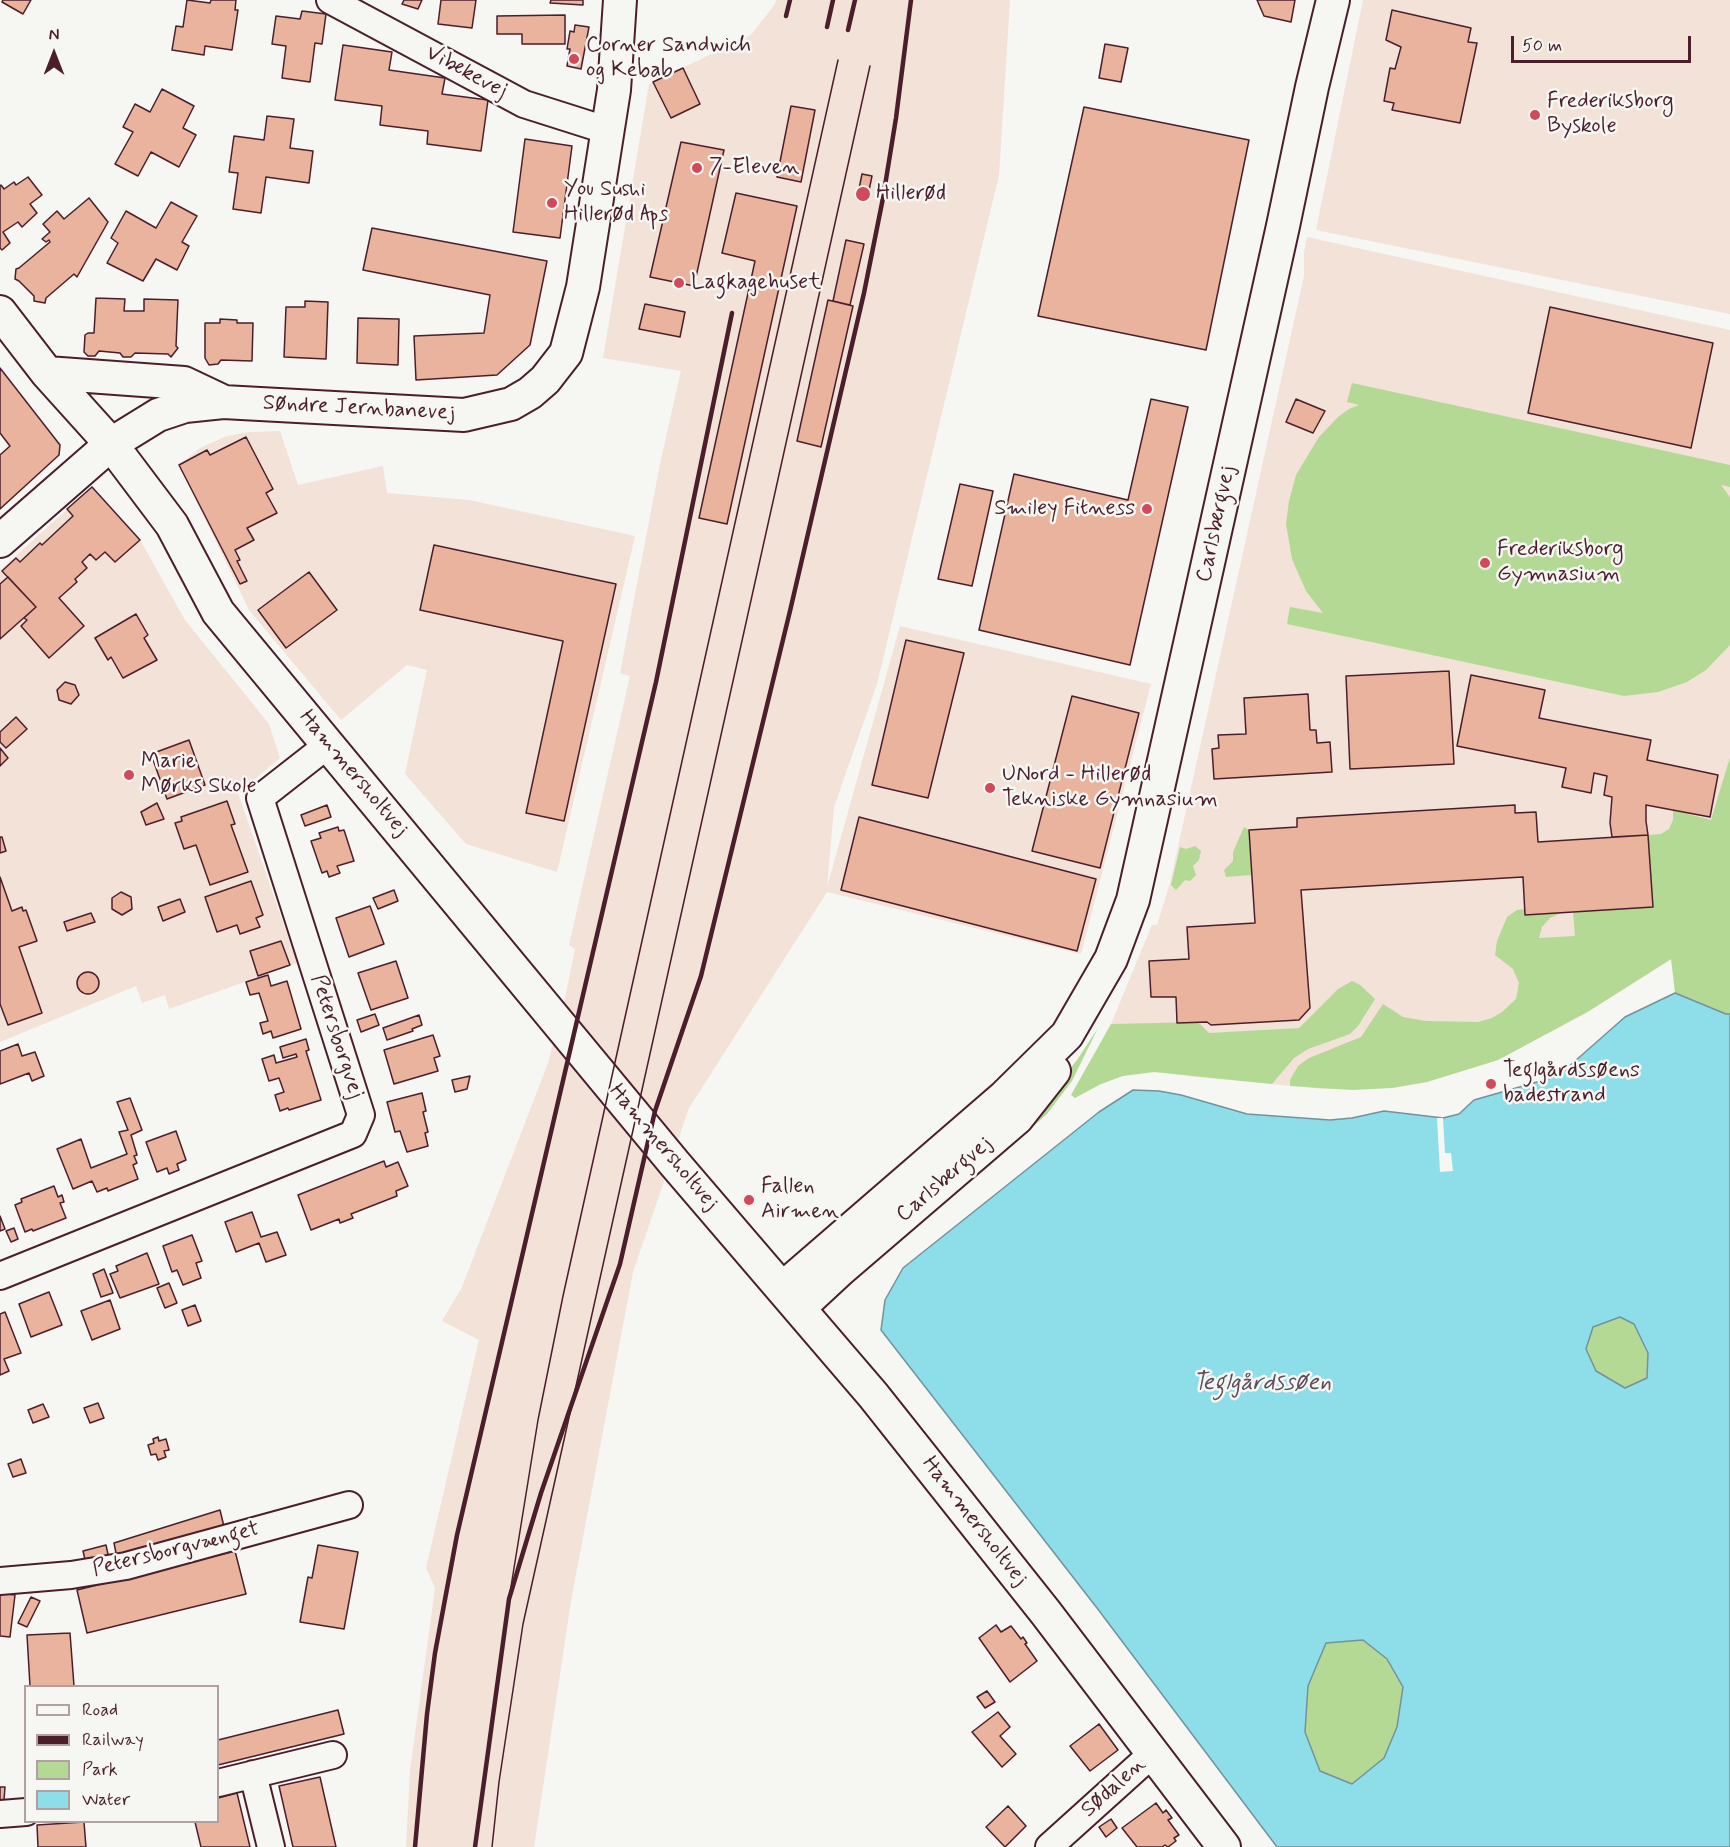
<!DOCTYPE html>
<meta charset="utf-8">
<style>
body{margin:0}
#map{position:relative;width:1730px;height:1847px;overflow:hidden;background:#f6f6f2;font-family:Mynerve,sans-serif}
canvas{display:block}
.legend{position:absolute;left:24px;top:1685px;width:195px;height:138px;box-sizing:border-box;background:#f6f6f2;border:2px solid #b1a0a2;margin:0;padding:8px 10px;list-style:none;font-size:18px;color:#4a1f2b}
.legend li{display:flex;align-items:center;gap:12px;height:30px}
.legend b{width:30px;border:2px solid #b1a0a2}
.north{position:absolute;left:24px;top:24px;width:60px;height:60px;-webkit-text-stroke:4px #f6f6f2;paint-order:stroke;rotate:0deg;font-size:16px;font-weight:700;line-height:24px;text-align:center;color:#4a1f2b}
.north::after{content:'';display:block;margin:auto;width:21px;height:27px;background:#4a1f2b;clip-path:polygon(50% 0,100% 100%,50% 72%,0 100%)}
.scale{position:absolute;left:1511px;top:36px;width:180px;height:27px;box-sizing:border-box;border:3px solid #4a1f2b;border-top:0;padding-left:8px;font-size:18px;line-height:21px;white-space:nowrap;color:#4a1f2b;-webkit-text-stroke:4px #f6f6f2;paint-order:stroke}
</style>
<div id="map">
<canvas width="1730" height="1847"></canvas>
<ul class="legend">
<li><b style="height:8px;background:#f6f6f2"></b>Road</li>
<li><b style="height:8px;background:#4a1f2b"></b>Railway</li>
<li><b style="height:16px;background:#b4d995"></b>Park</li>
<li><b style="height:16px;background:#8edee9"></b>Water</li>
</ul>
<div class="north">N</div>
<div class="scale">50 m</div>
</div>
<script>
const g = document.querySelector('canvas').getContext('2d');
g.lineJoin = 'round';
function paint(path, color) { g.fillStyle = color; g.fill(path, 'evenodd'); }
const shape = rows => new Path2D(rows.map(r => 'M' + r).join(''));
function strokePath(path, color, width, dash) { g.strokeStyle = color; g.lineWidth = width; g.lineCap = dash ? 'butt' : 'round'; g.setLineDash(dash || []); g.stroke(path); }
function label(font, color, halo, rows, align = 'center') {
  g.font = font + ' Mynerve,sans-serif'; g.lineWidth = 5; g.setLineDash([]); g.textBaseline = 'middle'; g.strokeStyle = halo; g.fillStyle = color; for (const [text, x, y, turn = 0] of rows) {
    g.save(); g.translate(x, y); g.rotate((+turn || 0) * Math.PI / 180); g.textAlign = isNaN(turn) ? turn : align; if (halo) g.strokeText(text, 0, 0); g.fillText(text, 0, 0); g.restore();
  }
}
paint(shape([
 [776,0,1010,0,999,175,877,684,834,807,827,887,900,626,1151,684,1081,954,827,892,689,1108,633,1272,571,1601,534,1847,406,1847,410,1771,435,1588,426,1568,479,1340,442,1321,462,1287,548,1063,565,998,575,949,569,945,630,676,620,673,661,459,681,371,603,358,649,84,751,35,775,4],
 [1363,0,1730,0,1730,314,1316,230],
 [1307,237,1730,330,1730,756,1672,959,1583,1015,1498,1060,1427,1082,1392,1088,1324,1089,1197,1077,1091,1062,1111,1024,1152,925,1157,925,1170,883,1304,276,1304,253],
 [280,431,298,485,383,466,387,493,469,500,635,536,557,872,466,844,405,774,427,670,407,665,341,720,249,610,179,465,200,448,227,436,249,432],
 [92,487,140,540,185,620,269,724,280,758,238,793,297,963,169,1009,165,995,142,1003,136,986,0,1042,0,570]
]), '#f2e2d8');
paint(shape([
 [1352,383,1730,465,1730,487,1721,485,1730,497,1730,645,1706,670,1687,682,1658,692,1624,696,1287,624,1290,607,1323,613,1306,591,1292,559,1286,524,1289,501,1296,475,1319,437,1338,417,1349,409,1359,405,1347,402],
 [1730,757,1730,1014,1727,1014,1675,993,1671,959,1589,1011,1498,1060,1427,1082,1392,1088,1352,1090,1290,1086,1290,1080,1298,1066,1309,1058,1361,1037,1383,1004,1403,1017,1426,1021,1478,1022,1492,1018,1502,1012,1516,999,1519,983,1513,969,1495,955,1497,941,1507,917,1517,910,1525,909,1526,915,1561,913,1550,918,1542,927,1539,938,1575,936,1573,912,1652,907,1648,835,1661,834,1669,829,1673,820,1673,810,1711,820],
 [1244,827,1249,830,1252,875,1226,877,1224,870,1233,861,1233,852],
 [1195,846,1201,851,1199,860,1193,866,1196,875,1190,881,1185,880,1176,890,1171,885,1180,847,1186,849],
 [1352,981,1360,985,1375,999,1358,1026,1350,1034,1308,1049,1294,1058,1272,1084,1154,1072,1123,1076,1101,1084,1075,1098,1071,1095,1111,1024,1198,1022,1209,1033,1299,1028,1338,989],
 [1098,1028,1072,1081,1047,1114,988,1167,951,1195,1035,1113,1077,1060],
 [1620,1317,1634,1324,1648,1353,1647,1378,1625,1388,1596,1371,1586,1349,1593,1327],
 [1363,1640,1387,1659,1403,1687,1397,1727,1384,1758,1352,1784,1320,1771,1305,1732,1308,1686,1326,1643]
]), '#b4d995');
const water = shape([
 [1675,993,1726,1014,1730,1014,1730,1847,1277,1847,1097,1608,881,1330,885,1300,903,1268,1099,1112,1133,1090,1159,1091,1181,1095,1247,1114,1330,1120,1352,1118,1384,1111,1443,1118,1459,1114,1474,1100,1558,1076,1625,1017,1675,993],
 [1620,1317,1634,1324,1648,1353,1647,1378,1625,1388,1596,1371,1586,1349,1593,1327,1620,1317],
 [1363,1640,1387,1659,1403,1687,1397,1727,1384,1758,1352,1784,1320,1771,1305,1732,1308,1686,1326,1643,1363,1640]
]);
paint(water, '#8edee9');
strokePath(water, '#73929d', 1.5);
paint(shape([
 [1437,1118,1443,1118,1445,1153,1451,1153,1453,1171,1440,1172]
]), '#f6f6f2');
const building = shape([
 [3,0,31,0,23,14,2,2,3,0],
 [187,0,210,3,211,0,236,0,235,10,238,10,232,50,205,46,204,55,172,50,176,26,183,27,187,0],
 [404,0,422,0,418,9,402,4,404,0],
 [441,0,476,0,472,28,438,24,441,0],
 [551,0,583,0,583,5,550,3,551,0],
 [1257,0,1295,0,1291,22,1264,16,1257,0],
 [1392,10,1471,28,1468,42,1477,43,1460,123,1392,110,1394,103,1384,101,1390,68,1395,69,1401,47,1386,40,1392,10],
 [302,11,326,14,322,44,315,43,310,82,282,78,286,46,272,44,276,16,300,19,302,11],
 [565,15,565,44,522,44,522,34,497,34,497,16,565,15],
 [575,25,589,27,581,69,567,66,570,49,567,49,570,31,574,32,575,25],
 [1105,44,1128,48,1121,82,1099,78,1105,44],
 [343,45,392,52,389,70,445,78,442,94,488,100,481,151,427,144,428,131,380,125,382,106,335,100,343,45],
 [683,68,700,104,671,118,653,82,683,68],
 [162,89,194,106,183,128,196,135,179,167,151,152,138,176,115,164,133,132,123,127,135,104,150,112,162,89],
 [791,106,815,110,801,182,777,177,791,106],
 [1084,107,1249,140,1206,350,1038,316,1084,107],
 [267,116,294,119,290,148,313,151,309,183,266,177,261,213,233,209,238,173,229,172,234,136,264,140,267,116],
 [525,139,572,146,560,238,513,232,525,139],
 [681,142,724,150,694,286,650,277,681,142],
 [862,174,872,176,867,200,857,199,862,174],
 [28,177,42,195,30,204,37,213,22,227,18,222,3,232,10,243,2,250,0,248,0,186,1,185,4,189,14,182,16,185,28,177],
 [736,193,797,206,727,524,699,518,755,261,722,253,736,193],
 [89,198,108,222,77,277,74,274,46,298,45,303,34,301,34,296,19,281,15,279,16,269,19,268,50,242,49,240,46,242,42,239,50,232,43,224,57,211,64,219,89,198],
 [171,202,197,216,182,242,189,246,177,270,156,259,143,281,107,263,118,243,111,238,126,211,156,228,171,202],
 [372,228,547,261,530,345,497,375,416,380,414,336,484,333,490,295,363,270,372,228],
 [846,240,864,244,850,305,833,301,846,240],
 [96,298,125,299,124,311,144,311,144,299,178,300,176,346,178,348,171,357,168,354,135,353,131,357,123,357,120,353,99,351,95,356,88,356,84,352,85,335,88,333,94,333,96,298],
 [828,300,853,306,821,447,797,441,828,300],
 [305,301,328,302,326,359,284,357,286,307,305,307,305,301],
 [645,304,685,312,680,337,639,329,645,304],
 [1550,307,1713,343,1691,448,1528,413,1550,307],
 [358,318,399,319,398,365,357,363,358,318],
 [220,319,237,320,237,323,253,323,252,361,221,360,218,364,209,365,205,358,205,323,220,323,220,319],
 [0,368,60,445,59,455,0,509,0,455,10,446,0,433,0,368],
 [1151,399,1188,407,1130,665,979,630,1014,474,1128,500,1151,399],
 [1296,399,1325,411,1313,433,1286,422,1296,399],
 [246,437,273,489,266,493,277,513,247,528,254,540,235,550,240,560,237,561,247,581,240,584,179,465,207,450,210,455,246,437],
 [960,484,993,491,972,586,938,579,960,484],
 [92,487,140,540,115,562,105,552,96,560,90,554,82,562,87,568,75,579,77,582,59,598,84,626,49,658,21,626,27,620,24,618,36,607,2,571,16,558,20,562,40,543,42,545,73,516,67,509,92,487],
 [434,545,616,584,564,821,526,813,563,641,420,610,434,545],
 [309,572,337,610,286,648,258,610,309,572],
 [8,577,36,607,0,639,0,584,8,577],
 [136,614,148,635,144,638,157,660,123,678,111,657,108,660,95,638,136,614],
 [906,640,964,653,928,798,872,785,906,640],
 [1449,671,1454,764,1350,769,1346,676,1449,671],
 [1471,675,1545,690,1539,718,1651,740,1647,760,1718,775,1710,817,1646,805,1646,821,1648,835,1612,837,1610,823,1612,797,1604,795,1607,776,1594,773,1591,793,1562,787,1566,768,1457,746,1471,675],
 [65,682,75,685,79,695,71,704,59,700,57,690,65,682],
 [1308,694,1310,730,1316,730,1317,743,1330,742,1332,772,1214,779,1212,749,1219,748,1218,735,1246,734,1244,698,1308,694],
 [1072,696,1139,713,1100,868,1032,851,1072,696],
 [16,717,27,729,6,748,0,742,0,732,16,717],
 [189,740,205,785,167,799,151,754,189,740],
 [0,748,8,758,0,766,0,748],
 [227,801,235,824,231,825,248,872,210,885,196,845,184,849,175,823,182,821,181,817,227,801],
 [157,803,164,819,146,825,141,812,157,803],
 [327,805,331,817,305,826,301,815,327,805],
 [1515,805,1515,813,1536,812,1538,842,1648,835,1653,907,1525,915,1523,877,1301,890,1310,1008,1299,1020,1211,1025,1207,1022,1177,1023,1176,997,1151,997,1149,961,1189,959,1187,927,1255,923,1249,830,1297,827,1297,818,1515,805],
 [859,817,1096,879,1077,951,841,890,859,817],
 [338,827,339,831,344,830,354,861,337,866,340,873,329,877,327,871,322,873,311,841,321,838,319,833,338,827],
 [0,837,2,837,6,851,0,853,0,837],
 [0,877,12,911,22,907,23,911,26,910,37,941,19,947,42,1013,8,1025,0,1004,0,877],
 [251,881,263,915,256,918,260,927,240,934,237,925,217,932,205,897,251,881],
 [394,890,398,901,378,909,373,898,394,890],
 [121,892,131,897,132,909,122,915,112,909,112,898,121,892],
 [180,899,185,912,163,921,158,907,180,899],
 [370,906,384,944,349,957,336,918,370,906],
 [91,913,95,922,67,931,64,922,91,913],
 [281,941,290,965,258,976,250,951,281,941],
 [396,961,408,998,371,1010,358,973,396,961],
 '77 983a11 11 0 1 1 22 0a11 11 0 1 1-22 0Z',
 [268,975,271,986,287,981,301,1029,273,1038,271,1031,263,1034,260,1023,268,1021,259,993,250,995,246,982,268,975],
 [375,1014,379,1025,361,1032,357,1020,375,1014],
 [419,1015,422,1025,412,1029,413,1031,387,1040,383,1028,419,1015],
 [433,1035,440,1056,434,1058,438,1071,394,1084,384,1050,433,1035],
 [306,1039,309,1050,306,1051,321,1100,289,1110,288,1108,280,1111,275,1095,284,1092,279,1078,269,1081,262,1059,274,1055,276,1063,297,1057,296,1054,283,1058,280,1047,306,1039],
 [18,1044,22,1056,35,1052,44,1076,32,1081,29,1073,0,1084,0,1051,18,1044],
 [470,1076,467,1089,455,1092,452,1080,470,1076],
 [422,1093,426,1111,423,1112,428,1132,425,1133,428,1146,407,1152,400,1131,395,1132,387,1102,422,1093],
 [130,1098,142,1130,131,1135,137,1155,134,1156,137,1163,133,1165,138,1179,108,1191,107,1188,97,1192,92,1181,73,1189,57,1149,81,1139,91,1168,127,1154,119,1132,128,1130,117,1102,130,1098],
 [176,1131,186,1160,177,1164,179,1170,169,1174,167,1168,157,1172,146,1142,176,1131],
 [384,1161,386,1167,398,1162,408,1186,396,1191,397,1196,351,1214,353,1218,340,1223,339,1219,311,1230,298,1195,384,1161],
 [54,1186,58,1197,62,1195,64,1202,60,1203,66,1218,33,1231,32,1229,25,1232,15,1205,22,1202,21,1199,54,1186],
 [252,1212,261,1237,277,1232,286,1255,266,1262,259,1243,236,1252,225,1222,252,1212],
 [0,1216,5,1229,0,1231,0,1216],
 [14,1228,18,1239,11,1242,6,1231,14,1228],
 [192,1235,202,1261,196,1263,201,1278,183,1285,177,1270,172,1272,163,1246,192,1235],
 [147,1253,159,1284,120,1298,110,1274,118,1271,116,1266,147,1253],
 [104,1269,113,1293,101,1297,93,1274,104,1269],
 [169,1283,177,1303,165,1308,157,1288,169,1283],
 [49,1292,62,1325,31,1337,19,1304,49,1292],
 [110,1300,120,1329,92,1340,81,1311,110,1300],
 [195,1305,201,1321,188,1326,182,1310,195,1305],
 [5,1312,21,1353,4,1359,9,1371,0,1375,0,1314,5,1312],
 [98,1403,104,1418,90,1423,84,1408,98,1403],
 [43,1404,49,1417,33,1423,28,1410,43,1404],
 [158,1437,159,1441,166,1439,169,1450,164,1451,166,1457,158,1460,156,1454,151,1455,148,1445,154,1443,153,1439,158,1437],
 [21,1459,26,1473,13,1477,8,1464,21,1459],
 [220,1510,225,1531,117,1558,114,1543,220,1510],
 [106,1545,109,1559,86,1564,83,1551,106,1545],
 [318,1545,358,1552,344,1629,300,1622,308,1577,312,1578,318,1545],
 [235,1551,246,1594,87,1633,77,1590,235,1551],
 [0,1593,15,1595,10,1637,0,1636,0,1593],
 [31,1597,40,1601,27,1627,18,1623,31,1597],
 [996,1625,1001,1632,1011,1626,1021,1639,1023,1637,1027,1643,1025,1644,1037,1661,1010,1682,979,1638,996,1625],
 [70,1633,74,1686,30,1686,27,1635,70,1633],
 [987,1691,995,1702,985,1708,977,1697,987,1691],
 [338,1710,344,1734,218,1765,218,1740,338,1710],
 [998,1712,1010,1727,1000,1736,1016,1754,1002,1767,972,1732,998,1712],
 [1099,1724,1118,1750,1090,1771,1070,1746,1099,1724],
 [320,1777,336,1847,293,1847,279,1786,320,1777],
 [0,1787,5,1787,4,1800,0,1800,0,1787],
 [237,1793,250,1847,201,1847,195,1822,218,1822,218,1798,237,1793],
 [1156,1803,1163,1813,1166,1810,1172,1818,1168,1820,1179,1835,1174,1838,1176,1841,1168,1847,1165,1845,1162,1847,1137,1847,1122,1828,1156,1803],
 [1008,1806,1026,1826,1005,1847,986,1827,1008,1806],
 [1111,1819,1117,1828,1106,1837,1099,1827,1111,1819],
 [84,1822,86,1847,38,1847,37,1825,84,1822]
]);
paint(building, '#e9b39d');
strokePath(building, '#4a1f2b', 1.5);
const minor = shape([
 [330,0,524,104,609,131],
 [0,1276,353,1134,361,1115,260,798,329,744],
 [0,1581,71,1575,126,1566,349,1505],
 [253,1774,271,1847],
 [218,1783,333,1755],
 [0,1814,26,1812],
 [1049,1847,1152,1754]
]);
const tertiary = shape([
 [0,312,47,373,111,444,172,525,218,612,675,1164,873,1395,1046,1613,1224,1847],
 [47,373,184,383,222,401],
 [0,541,111,444,158,415,185,406,223,402,464,415,511,404,530,393,545,380,566,353,583,287,614,90,620,0],
 [783,1288,1005,1096,1067,1035,1111,959,1133,900,1283,226,1312,87,1333,0],
 [799,1308,841,1269,1017,1118,1054,1071]
]);
strokePath(minor, '#4a1f2b', 30);
strokePath(tertiary, '#4a1f2b', 36);
strokePath(minor, '#f6f6f2', 26);
strokePath(tertiary, '#f6f6f2', 32);
strokePath(shape([
 [509,1599,538,1420,563,1296,838,60],
 [492,1847,499,1782,523,1624,870,66]
]), '#4a1f2b', 1.5);
strokePath(shape([
 [786,16,790,0],
 [827,27,833,0],
 [848,30,855,0],
 [415,1847,427,1714,435,1653,457,1535,656,682,732,313],
 [475,1847,509,1599,541,1493,620,1264,655,1111,701,976,790,611,864,293,883,198,896,118,911,0]
]), '#4a1f2b', 4.5);
for (const [x, y, r, color] of [
 [574,59,6,"#d1495b"],
 [1535,115,6,"#d1495b"],
 [697,168,6,"#d1495b"],
 [863,194,8,"#d1495b"],
 [552,203,6,"#d1495b"],
 [679,283,6,"#d1495b"],
 [1147,509,6,"#d1495b"],
 [1485,563,6,"#d1495b"],
 [129,775,6,"#d1495b"],
 [990,788,6,"#d1495b"],
 [1491,1084,6,"#d1495b"],
 [749,1200,6,"#d1495b"]
]) { const dot = new Path2D(); dot.arc(x, y, r, 0, 2 * Math.PI); g.fillStyle = color; g.fill(dot); strokePath(dot, '#f6f6f2', 2); }
label('22px', '#4a1f2b', '#f6f6f2', [
 ["Corner Sandwich",586,46],
 ["og Kebab",586,71],
 ["Frederiksborg",1547,102],
 ["Byskole",1547,127],
 ["7-Eleven",709,168],
 ["You Sushi",564,190],
 ["Hillerød Aps",564,215],
 ["Hillerød",876,194],
 ["Lagkagehuset",691,283],
 ["Smiley Fitness",1135,509,"right"],
 ["Frederiksborg",1497,550],
 ["Gymnasium",1497,575],
 ["Marie",141,762],
 ["Mørks Skole",141,787],
 ["UNord - Hillerød",1002,775],
 ["Tekniske Gymnasium",1002,800],
 ["Teglgårdssøens",1503,1071],
 ["badestrand",1503,1096],
 ["Fallen",761,1187],
 ["Airmen",761,1212]
], 'left');
label('22px', '#4a1f2b', '#f6f6f2', [
 ["Vibekevej",466,73,28],
 ["Søndre Jernbanevej",359,409,3],
 ["Carlsbergvej",1217,524,-78],
 ["Hammersholtvej",353,774,50],
 ["Petersborgvej",336,1037,72],
 ["Hammersholtvej",663,1148,50],
 ["Carlsbergvej",945,1180,-41],
 ["Hammersholtvej",974,1522,52],
 ["Petersborgvænget",176,1550,-14],
 ["Sødalen",1114,1788,-42]
]);
label('italic 24px', '#5b4f5a', '#f6f6f2', [
 ["Teglgårdssøen",1262,1384]
]);
</script>
